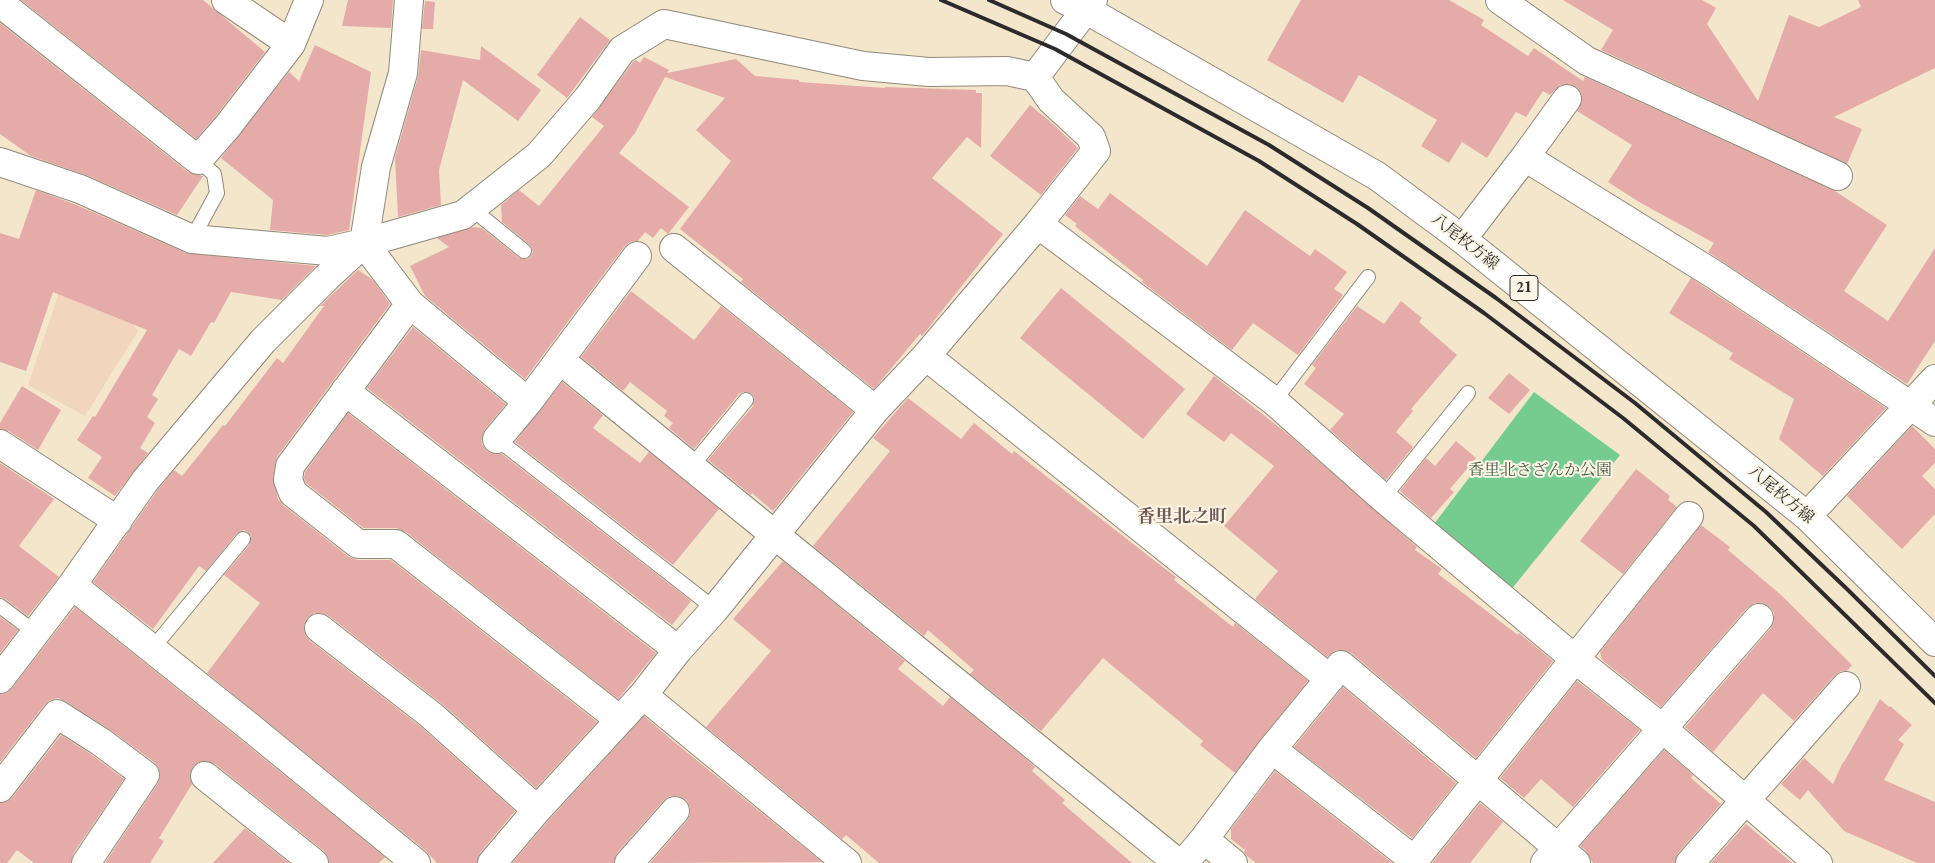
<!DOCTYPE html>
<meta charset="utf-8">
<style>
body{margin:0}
canvas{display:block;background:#f4e6cb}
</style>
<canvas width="1935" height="863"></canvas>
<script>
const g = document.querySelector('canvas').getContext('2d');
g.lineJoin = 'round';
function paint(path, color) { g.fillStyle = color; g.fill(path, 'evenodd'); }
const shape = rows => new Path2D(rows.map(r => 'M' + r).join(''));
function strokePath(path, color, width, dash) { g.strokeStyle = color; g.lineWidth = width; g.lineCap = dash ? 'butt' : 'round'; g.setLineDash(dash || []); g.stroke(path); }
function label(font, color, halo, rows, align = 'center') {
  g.font = font + ' "EB Garamond","Noto Serif JP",serif'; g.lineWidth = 4; g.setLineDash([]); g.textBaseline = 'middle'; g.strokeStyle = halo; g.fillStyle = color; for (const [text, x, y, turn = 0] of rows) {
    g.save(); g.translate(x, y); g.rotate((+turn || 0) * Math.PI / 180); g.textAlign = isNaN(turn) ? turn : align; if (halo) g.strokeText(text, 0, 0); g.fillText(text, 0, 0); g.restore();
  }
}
paint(shape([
 [88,206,180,247,134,326,138,331,85,416,28,385]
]), '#f1d5bd');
paint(shape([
 [1534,392,1620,455,1510,591,1431,528]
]), '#76cc90');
paint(shape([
 [21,0,203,0,265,52,215,117,196,139],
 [348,0,393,0,391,28,342,26],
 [1301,0,1449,0,1484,20,1481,25,1528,56,1534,48,1583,81,1585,77,1835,191,1887,225,1844,291,1888,321,1935,248,1935,341,1907,384,1708,252,1714,243,1639,202,1608,182,1632,145,1577,111,1582,101,1581,93,1577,87,1569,84,1560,85,1550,95,1543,91,1526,117,1516,112,1487,158,1462,142,1449,163,1421,146,1437,120,1359,75,1343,103,1267,60],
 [1563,0,1702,0,1716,8,1707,24,1758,101,1789,15,1819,27,1861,7,1858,0,1935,0,1935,68,1834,117,1862,129,1847,164,1601,50,1613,30],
 [425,1,435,2,433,29,422,29],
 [580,17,610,40,567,98,537,75],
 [0,23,188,172,203,176,177,215,86,175,31,156,0,134],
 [315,45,371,72,349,230,327,235,270,230,273,200,221,158,289,72,299,81],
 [481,46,541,90,518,121,463,80,439,170,441,205,398,217,395,158,418,77,421,50,480,60],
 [644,57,669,70,667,73,736,59,755,76,799,80,799,82,885,88,885,87,976,90,976,93,982,93,981,148,967,137,932,178,1003,234,922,336,920,334,874,389,741,282,743,279,680,229,731,161,696,130,725,98,665,77,635,133,619,153,689,207,668,234,661,228,653,238,645,232,638,241,630,242,624,247,525,379,425,296,410,266,449,247,437,238,474,227,482,228,519,258,527,259,530,257,533,252,530,245,502,222,501,205,519,190,539,206,604,126,592,117,633,62,636,60,640,63],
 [1030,105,1052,123,1078,148,1041,195,990,156],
 [36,190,74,204,186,253,316,266,282,300,231,292,214,323,211,322,191,356,179,349,152,395,158,399,147,417,155,423,140,448,148,453,115,496,88,478,102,457,77,440,93,416,95,417,147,330,53,292,26,371,0,362,0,233,19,239],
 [1110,193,1207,266,1245,210,1310,256,1315,249,1347,272,1334,289,1343,295,1298,355,1253,323,1232,350,1142,282,1143,280,1075,226,1077,224,1065,215,1080,196,1098,209],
 [358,270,373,280,390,304,277,457,273,478,278,499,283,505,349,557,358,560,391,560,597,722,536,788,441,703,329,616,321,613,314,613,307,618,304,626,305,634,309,640,421,727,515,811,480,853,477,863,437,863,426,851,207,673,260,603,224,575,250,544,251,536,248,532,244,530,237,533,206,571,199,566,153,629,93,582,157,491,174,470,182,476,223,425,225,426,277,358,283,363,324,306,320,306],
 [1691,278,1886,408,1823,476,1779,439,1794,399,1729,359,1733,353,1669,313],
 [1061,288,1185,389,1143,439,1020,338],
 [631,291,694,340,721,306,853,412,773,511,752,493,751,495,708,460,753,406,754,397,751,393,743,392,739,394,694,449,669,428,673,423,664,416,667,411,630,382,623,391,581,357],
 [1401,301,1422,318,1419,322,1457,355,1411,409,1413,411,1396,432,1413,447,1386,480,1330,430,1344,414,1304,384,1316,368,1312,365,1357,306,1384,324],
 [413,327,506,404,485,429,482,436,482,444,487,451,494,454,502,454,691,601,672,625,367,388],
 [1509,373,1530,390,1509,414,1488,398],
 [1214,376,1289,435,1417,547,1415,550,1442,569,1438,574,1518,635,1519,633,1553,661,1476,758,1351,653,1344,650,1336,650,1327,657,1255,599,1278,571,1224,526,1274,466,1231,433,1224,442,1186,414],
 [562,382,603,415,593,428,640,463,649,452,719,509,673,565,515,442],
 [22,386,61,410,38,450,9,431,0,429,0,423],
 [908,398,961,439,974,423,1012,454,1014,451,1155,561,1176,577,1174,580,1233,627,1235,623,1308,681,1235,773,1200,745,1203,741,1103,658,1041,731,970,674,974,670,928,630,924,636,813,546,890,451,873,438],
 [348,413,656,653,618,699,406,532,396,528,363,528,306,483,304,478,305,472],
 [1912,426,1935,449,1935,463,1922,476,1935,489,1935,514,1902,549,1847,496],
 [1456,441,1476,458,1450,489,1454,492,1431,518,1400,491,1426,458,1435,466],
 [0,463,54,499,19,546,59,577,28,616,5,599,0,597],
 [1636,469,1670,496,1668,500,1677,507,1623,574,1580,541],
 [1701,525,1730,547,1728,550,1781,595,1852,665,1847,671,1841,671,1834,676,1794,721,1763,693,1713,752,1685,727,1771,628,1774,621,1774,613,1770,607,1762,603,1754,603,1747,608,1661,707,1602,660,1600,652],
 [783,561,905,661,898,669,943,706,950,697,1026,759,1035,767,1032,771,1065,800,1062,803,1132,863,879,863,846,835,842,839,706,727,771,651,733,619],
 [75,607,241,740,385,857,379,863,329,863,328,857,324,851,215,764,207,761,199,762,193,767,190,774,192,784,159,838,164,841,150,863,105,863,158,783,160,777,159,769,154,762,109,729,65,701,58,698,50,700,45,704,0,762,0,694,6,693,12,688],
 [0,617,18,630,0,653],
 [1577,681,1640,730,1573,807,1541,779,1524,798,1500,778],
 [1343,687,1456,783,1412,838,1294,747],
 [1880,699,1889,707,1890,706,1912,725,1898,740,1904,744,1884,780,1935,802,1935,863,1917,863,1844,831,1808,790,1800,800,1781,784,1804,758,1833,784,1843,762,1844,762],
 [644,716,673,741,822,862,650,863,687,821,690,815,690,807,686,800,678,796,670,796,663,801,617,853,614,863,512,863,549,820],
 [61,735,92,755,124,779,73,854,71,863,34,863,17,850,7,863,0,863,0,803,6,802,12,798],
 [1664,750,1693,775,1691,778,1721,804,1678,853,1675,863,1593,863,1586,851,1580,846],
 [1275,771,1392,863,1256,863,1246,855,1244,852,1245,850,1231,839,1231,829],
 [1480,803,1503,822,1470,863,1432,863],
 [1746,824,1765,840,1792,863,1711,863],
 [245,828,289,863,213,863]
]), '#e4aba8');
const service = shape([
 [471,208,524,251],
 [192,239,217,193,214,174,198,160],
 [1274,401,1368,277],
 [497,439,715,609],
 [691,467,746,400],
 [1383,498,1468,393],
 [0,606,36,633],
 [152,649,243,539]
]);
const minor = shape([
 [226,0,291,44],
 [409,0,403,73,376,167,364,243,410,304,528,402],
 [1500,0,1587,61,1838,176],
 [0,3,198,160,227,127,291,44,309,0],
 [1525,157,1715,275,1935,422],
 [0,162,80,189,192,239,328,251,363,243],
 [1038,224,1274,401,1383,498,1575,659,1662,728,1818,863],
 [1462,239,1525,157,1567,99],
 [674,248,875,410],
 [410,304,290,466,288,480,293,493,358,544,396,544,620,720],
 [926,356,1330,679],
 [560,360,1178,863],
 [345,391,678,650],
 [497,439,528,402,637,256],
 [0,444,118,521],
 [1807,516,1935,379],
 [72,585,251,728,416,863],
 [319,628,431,715,537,810],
 [0,679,72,585,145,481,263,341,327,277,364,243,463,215,539,155,588,98,622,50,664,24,863,66,929,72,1007,71,1035,77],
 [643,695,847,863],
 [1272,749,1414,860],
 [205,776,314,863],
 [0,788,57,714,101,742,145,775,86,863],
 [1204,839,1233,863],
 [492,863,537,810,643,695,678,650,715,609,875,410,926,356,1038,224,1096,151,1091,137,1051,100,1035,77,1093,0],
 [629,863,675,811],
 [1184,863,1204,839,1272,749,1341,665,1576,863],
 [1412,863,1689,516],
 [1545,863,1759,618],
 [1690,863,1846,686]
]);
const primary = shape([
 [1065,0,1085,9,1377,176,1462,239,1807,516,1935,642]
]);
strokePath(service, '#90887b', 16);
strokePath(minor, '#90887b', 30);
strokePath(primary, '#90887b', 30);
strokePath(service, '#fff', 14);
strokePath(minor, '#fff', 28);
strokePath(primary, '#fff', 28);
strokePath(shape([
 [941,0,1055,49,1259,161,1357,224,1484,313,1623,418,1754,526,1935,703],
 [989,0,1066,34,1269,145,1368,208,1496,298,1635,403,1766,512,1847,589,1935,676]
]), '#2b2b2b', 4);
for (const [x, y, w] of [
 [1524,288,28]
]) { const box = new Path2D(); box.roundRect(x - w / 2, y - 12.5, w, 25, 4); g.fillStyle = '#fcf5e5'; g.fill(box); strokePath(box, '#2b2b2b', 1); }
label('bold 15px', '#2b2b2b', null, [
 ["21",1524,288]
]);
label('16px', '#2b2b2b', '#fcf5e5', [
 ["八尾枚方線",1465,242,38],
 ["八尾枚方線",1781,495,40]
]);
label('16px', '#425b49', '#fcf5e5', [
 ["香里北さざんか公園",1540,471]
]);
label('bold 18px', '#6c5857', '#fcf5e5', [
 ["香里北之町",1182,517]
]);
</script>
